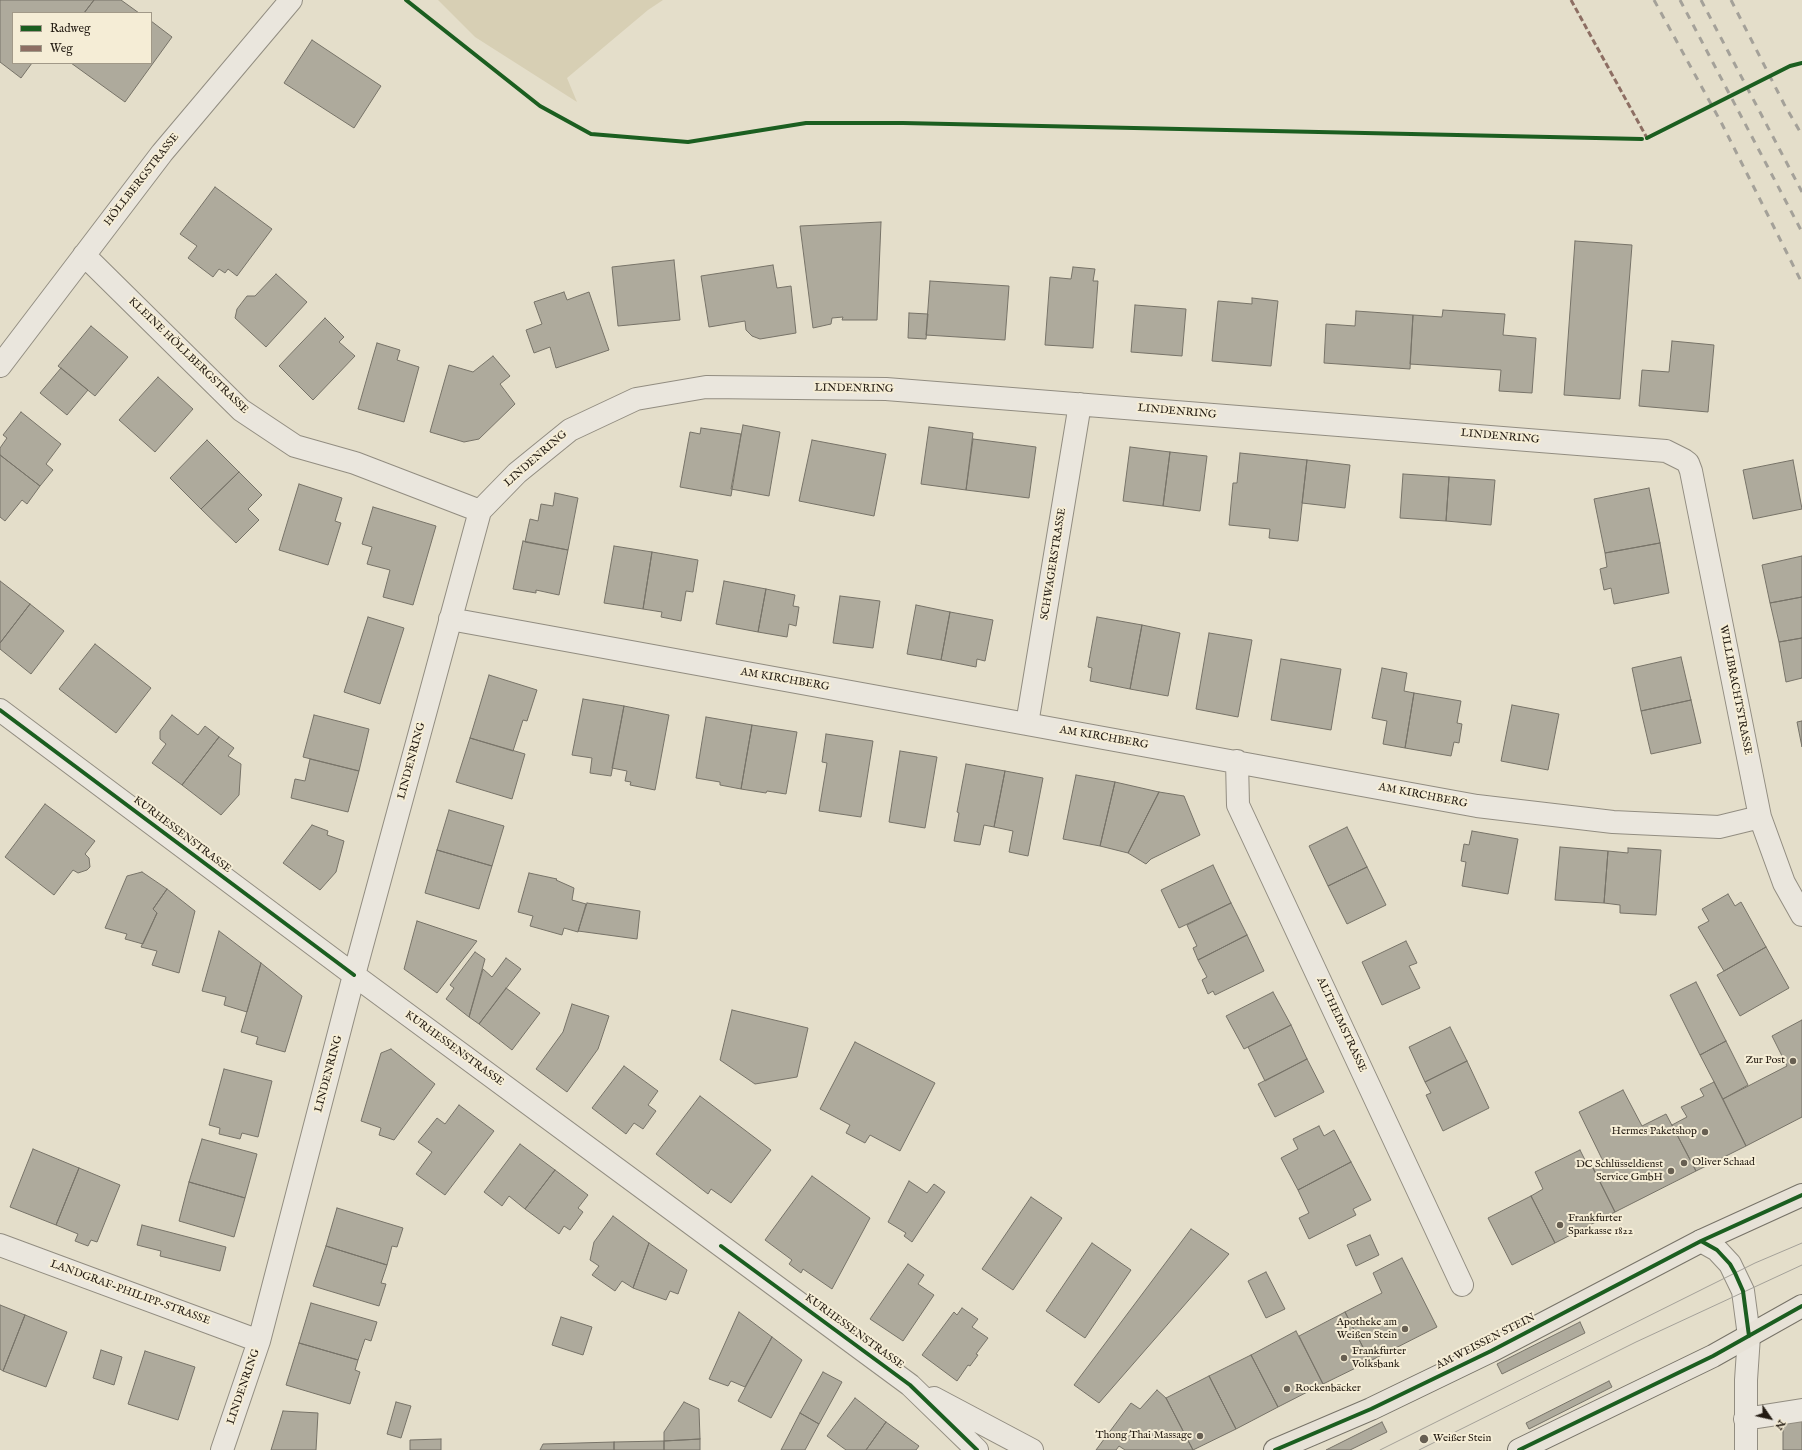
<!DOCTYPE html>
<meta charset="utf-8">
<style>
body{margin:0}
#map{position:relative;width:1802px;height:1450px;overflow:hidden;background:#e4deca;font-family:"IM FELL English",serif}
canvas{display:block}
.legend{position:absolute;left:12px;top:12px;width:140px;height:52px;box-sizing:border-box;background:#f5edd6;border:1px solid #a19988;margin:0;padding:5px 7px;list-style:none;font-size:12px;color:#231b12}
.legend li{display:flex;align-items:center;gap:8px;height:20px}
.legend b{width:20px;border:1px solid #a19988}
.north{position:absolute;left:1750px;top:1398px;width:40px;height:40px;-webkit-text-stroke:3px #f5edd6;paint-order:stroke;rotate:124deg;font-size:11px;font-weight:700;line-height:16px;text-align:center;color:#231b12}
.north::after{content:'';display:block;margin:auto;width:14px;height:18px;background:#231b12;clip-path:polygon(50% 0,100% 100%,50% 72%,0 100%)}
</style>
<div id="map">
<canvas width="1802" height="1450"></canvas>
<ul class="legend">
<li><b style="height:5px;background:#1b5e20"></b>Radweg</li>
<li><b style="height:5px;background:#8d6e63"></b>Weg</li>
</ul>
<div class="north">N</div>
</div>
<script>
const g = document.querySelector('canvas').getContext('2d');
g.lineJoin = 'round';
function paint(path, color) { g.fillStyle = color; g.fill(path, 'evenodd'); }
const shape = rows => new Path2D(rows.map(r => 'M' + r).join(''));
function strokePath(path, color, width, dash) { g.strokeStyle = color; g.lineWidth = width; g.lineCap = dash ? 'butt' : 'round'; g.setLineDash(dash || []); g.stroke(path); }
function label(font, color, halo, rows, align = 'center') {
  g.font = font + ' "IM FELL English",serif'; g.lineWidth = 4; g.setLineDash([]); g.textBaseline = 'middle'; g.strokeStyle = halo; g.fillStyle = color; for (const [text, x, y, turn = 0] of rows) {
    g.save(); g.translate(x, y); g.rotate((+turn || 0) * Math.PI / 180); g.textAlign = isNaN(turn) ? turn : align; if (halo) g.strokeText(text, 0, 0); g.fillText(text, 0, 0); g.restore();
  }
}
paint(shape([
 [438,0,663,0,648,10,567,78,577,102,475,37]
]), '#d7cfb4');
const building = shape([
 [0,0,94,0,84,13,13,13,13,63,32,63,21,78,0,62,0,0],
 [94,0,121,0,139,13,84,13,94,0],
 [151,21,172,37,125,102,71,63,151,63,151,21],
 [312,40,381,86,354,128,284,83,312,40],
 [215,187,272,229,237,276,228,269,225,273,219,269,213,277,188,258,197,246,180,234,215,187],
 [881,222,877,320,842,320,843,317,832,318,831,324,813,328,800,226,881,222],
 [1575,241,1632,245,1620,399,1564,395,1575,241],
 [674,260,680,320,618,326,612,267,674,260],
 [773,265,777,288,791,286,796,333,760,339,752,336,746,330,745,321,709,327,701,276,773,265],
 [1073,267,1095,269,1093,281,1098,281,1093,348,1045,345,1050,277,1071,279,1073,267],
 [276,274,307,302,266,347,235,318,237,309,247,296,255,296,276,274],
 [930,281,1009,286,1005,340,926,335,930,281],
 [564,292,567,300,589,292,609,350,556,368,550,347,534,353,526,330,542,324,534,302,564,292],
 [1252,298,1278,301,1271,366,1212,361,1218,301,1252,304,1252,298],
 [1135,305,1186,309,1182,356,1131,352,1135,305],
 [1443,310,1505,314,1503,335,1536,338,1532,393,1499,391,1501,370,1410,364,1413,315,1442,317,1443,310],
 [1356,311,1413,315,1410,369,1324,363,1326,324,1355,326,1356,311],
 [909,313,928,314,926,339,908,338,909,313],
 [325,318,344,337,339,342,355,356,313,400,279,366,325,318],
 [91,326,128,357,95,396,58,366,91,326],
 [1672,341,1714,345,1708,412,1639,406,1642,370,1669,372,1672,341],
 [377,343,400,350,397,360,419,367,404,422,358,409,377,343],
 [493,356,510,376,500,384,515,404,479,439,464,442,430,432,449,365,473,372,493,356],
 [61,368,88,390,67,415,40,393,61,368],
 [158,377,193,409,155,452,119,420,158,377],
 [21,412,61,444,46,464,53,470,40,486,0,455,0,448,7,438,3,435,21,412],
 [743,425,780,432,769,496,731,489,743,425],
 [929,427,973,433,966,490,921,484,929,427],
 [701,428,741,434,731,496,680,487,690,432,700,434,701,428],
 [973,439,1036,447,1029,498,966,490,973,439],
 [207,440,239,472,201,509,170,478,207,440],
 [812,440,886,454,874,516,799,501,812,440],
 [1130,447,1170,452,1163,506,1123,501,1130,447],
 [1170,452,1207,456,1200,511,1163,506,1170,452],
 [1240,453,1307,460,1298,541,1269,538,1270,529,1229,525,1233,483,1237,483,1240,453],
 [0,455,40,486,27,504,22,500,5,521,0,517,0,455],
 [1307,460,1350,465,1345,508,1302,503,1307,460],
 [1793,460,1802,509,1753,519,1743,470,1793,460],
 [239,472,262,495,248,509,259,520,236,543,201,509,239,472],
 [1403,474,1449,477,1446,521,1400,518,1403,474],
 [1449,477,1495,480,1491,525,1446,521,1449,477],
 [299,484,342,498,335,521,341,523,328,565,279,550,299,484],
 [1649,488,1660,543,1605,553,1594,499,1649,488],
 [555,493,578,498,568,550,525,542,530,519,538,521,541,504,553,506,555,493],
 [373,507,436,526,413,605,383,597,390,570,367,564,372,547,362,544,373,507],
 [523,541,568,550,559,595,536,590,536,593,513,589,523,541],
 [1660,543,1669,593,1614,604,1611,588,1604,590,1600,569,1607,567,1605,553,1660,543],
 [614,546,652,552,643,609,604,603,614,546],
 [652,552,698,560,693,592,686,591,681,621,661,617,662,612,643,609,652,552],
 [1802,556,1802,597,1770,603,1762,565,1802,556],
 [0,581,30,604,0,643,0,581],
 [724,581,766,589,758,632,716,624,724,581],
 [766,589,795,595,793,606,799,607,796,626,789,624,787,637,758,632,766,589],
 [840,596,880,601,873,648,833,643,840,596],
 [1802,597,1802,638,1779,642,1770,603,1802,597],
 [30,604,64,631,31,674,0,649,0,643,30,604],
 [916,605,950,612,941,660,907,654,916,605],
 [950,612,993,620,985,661,977,659,976,667,941,660,950,612],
 [368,617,404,628,380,704,344,692,368,617],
 [1097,617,1142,625,1130,689,1090,681,1092,668,1088,667,1097,617],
 [1142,625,1180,633,1168,696,1130,689,1142,625],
 [1209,633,1252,640,1238,717,1196,709,1209,633],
 [1802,638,1802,678,1786,682,1779,642,1802,638],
 [95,644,151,688,116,733,59,689,95,644],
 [1681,657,1691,700,1641,711,1632,668,1681,657],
 [1281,659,1341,669,1331,730,1271,720,1281,659],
 [1382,668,1407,673,1404,691,1414,693,1405,748,1383,744,1387,721,1372,718,1382,668],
 [489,675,537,690,527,721,523,720,513,751,470,738,489,675],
 [1414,693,1461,701,1457,723,1462,724,1459,743,1454,742,1451,756,1405,748,1414,693],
 [583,699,624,706,611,776,590,773,592,758,572,755,583,699],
 [1691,700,1701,743,1651,754,1641,711,1691,700],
 [1512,705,1559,714,1548,770,1501,761,1512,705],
 [624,706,669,715,655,790,630,785,631,782,625,781,627,771,612,768,624,706],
 [172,715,198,735,205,726,219,737,182,785,152,763,166,744,160,739,160,731,172,715],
 [314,715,369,729,359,771,303,757,314,715],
 [706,717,752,725,741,789,720,785,720,782,696,778,706,717],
 [1802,721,1802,747,1797,722,1802,721],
 [752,725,797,732,786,794,767,791,766,793,741,789,752,725],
 [826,734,873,741,861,817,819,811,827,763,822,762,826,734],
 [219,737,234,748,228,756,241,764,239,795,221,815,182,785,219,737],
 [470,738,525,754,512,799,456,782,470,738],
 [900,751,937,757,925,828,889,822,900,751],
 [310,759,359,771,348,812,291,798,295,779,305,781,310,759],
 [966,764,1005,771,994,827,984,825,980,845,954,841,959,813,957,812,966,764],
 [1005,771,1043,778,1028,856,1009,852,1013,831,994,827,1005,771],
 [1076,775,1115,782,1100,846,1063,839,1076,775],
 [1115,782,1159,792,1128,853,1100,846,1115,782],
 [1159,792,1184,796,1200,835,1151,859,1146,864,1128,853,1159,792],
 [45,804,95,841,85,854,89,858,90,867,87,870,78,873,73,870,54,895,5,857,45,804],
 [449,810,504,826,492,866,437,850,449,810],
 [312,825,328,831,327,835,344,841,336,872,320,890,283,863,312,825],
 [1347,827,1367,867,1328,886,1309,846,1347,827],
 [1472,831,1518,839,1508,894,1462,886,1466,862,1461,861,1464,844,1469,845,1472,831],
 [1560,847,1608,851,1604,903,1555,900,1560,847],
 [1628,848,1661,850,1656,915,1620,913,1620,905,1604,903,1608,851,1628,853,1628,848],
 [437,850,492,866,479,909,425,893,437,850],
 [1213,865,1231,903,1179,928,1161,890,1213,865],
 [1367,867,1386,905,1347,924,1328,886,1367,867],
 [142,872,167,889,153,909,157,913,143,944,125,939,127,934,105,928,127,876,142,872],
 [529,873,557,879,556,880,574,888,572,900,586,904,578,932,564,928,562,935,530,926,533,916,518,912,529,873],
 [167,889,195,911,179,973,152,965,157,951,141,947,157,913,153,909,167,889],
 [1728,894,1735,906,1741,902,1766,947,1724,971,1698,927,1709,921,1702,909,1728,894],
 [587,903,640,911,637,939,578,931,587,903],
 [1231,903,1247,935,1198,960,1193,948,1197,946,1187,925,1231,903],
 [417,921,477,941,437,993,404,969,417,921],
 [219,931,261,963,247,1012,224,1005,226,997,202,991,219,931],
 [1247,935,1264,971,1215,995,1213,991,1208,994,1202,980,1207,977,1198,960,1247,935],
 [1406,941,1417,963,1409,966,1420,988,1382,1005,1362,962,1406,941],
 [1766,947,1789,988,1740,1016,1717,975,1766,947],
 [475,952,485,959,469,1017,446,999,454,988,450,985,475,952],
 [506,958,521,969,479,1024,469,1017,483,969,492,977,506,958],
 [261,963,302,996,285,1052,256,1044,258,1037,241,1032,261,963],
 [1696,982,1726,1041,1700,1055,1670,995,1696,982],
 [506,988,540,1013,512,1050,479,1024,506,988],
 [1273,992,1291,1025,1244,1049,1226,1016,1273,992],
 [572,1004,609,1016,598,1049,567,1092,536,1069,563,1032,572,1004],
 [732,1010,808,1028,797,1077,755,1084,720,1060,732,1010],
 [1802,1020,1802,1117,1746,1146,1723,1099,1787,1066,1772,1036,1802,1020],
 [1291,1025,1307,1059,1265,1081,1248,1047,1291,1025],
 [1450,1027,1467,1061,1425,1082,1409,1047,1450,1027],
 [1726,1041,1748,1085,1723,1099,1700,1055,1726,1041],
 [855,1042,935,1083,900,1151,870,1135,865,1143,846,1133,850,1125,820,1109,855,1042],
 [391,1049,435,1084,394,1140,379,1135,381,1128,361,1121,381,1053,391,1049],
 [1307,1059,1324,1092,1275,1117,1258,1084,1307,1059],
 [1467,1061,1489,1108,1443,1131,1426,1095,1431,1093,1425,1082,1467,1061],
 [624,1066,658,1091,648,1105,656,1111,643,1129,634,1123,626,1134,592,1108,624,1066],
 [224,1069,272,1081,258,1137,242,1133,240,1139,219,1134,220,1128,209,1125,224,1069],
 [1714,1082,1746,1146,1696,1171,1672,1125,1687,1117,1681,1107,1704,1096,1700,1089,1714,1082],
 [1623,1090,1642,1126,1666,1114,1696,1171,1615,1212,1592,1166,1603,1161,1579,1112,1623,1090],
 [700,1096,771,1150,731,1203,711,1189,708,1194,656,1154,700,1096],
 [459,1105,494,1131,445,1195,416,1174,432,1152,418,1142,437,1118,445,1124,459,1105],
 [1319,1126,1324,1136,1334,1130,1351,1162,1298,1190,1281,1158,1298,1149,1293,1139,1319,1126],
 [202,1139,257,1154,245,1198,189,1182,202,1139],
 [520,1144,555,1170,525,1209,509,1196,502,1206,484,1192,520,1144],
 [33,1149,79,1168,56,1225,10,1207,33,1149],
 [1580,1150,1589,1168,1592,1166,1615,1212,1555,1243,1531,1196,1543,1189,1535,1172,1580,1150],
 [1351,1162,1371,1200,1353,1209,1356,1215,1309,1239,1299,1218,1309,1213,1298,1190,1351,1162],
 [79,1168,120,1185,97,1242,91,1240,88,1246,75,1241,78,1234,56,1225,79,1168],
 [555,1170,588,1195,578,1208,583,1212,570,1230,564,1226,559,1234,525,1209,555,1170],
 [812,1176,870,1218,832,1289,803,1269,801,1273,789,1264,792,1260,765,1240,812,1176],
 [909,1181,927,1193,934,1184,945,1192,912,1242,904,1236,906,1233,888,1222,909,1181],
 [189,1182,245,1198,234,1237,179,1221,189,1182],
 [1531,1196,1555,1243,1512,1265,1488,1218,1531,1196],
 [1031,1197,1062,1218,1013,1290,982,1269,1031,1197],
 [337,1208,403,1228,397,1247,392,1246,387,1265,326,1246,337,1208],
 [613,1216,649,1243,633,1288,622,1281,615,1291,592,1275,599,1266,590,1260,594,1242,613,1216],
 [142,1225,226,1247,220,1271,160,1256,161,1251,137,1245,142,1225],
 [1191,1229,1229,1254,1099,1403,1074,1385,1191,1229],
 [1370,1235,1379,1255,1356,1266,1347,1245,1370,1235],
 [649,1243,687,1270,678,1294,670,1291,666,1300,633,1288,649,1243],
 [1092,1243,1131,1270,1085,1338,1046,1311,1092,1243],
 [326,1246,387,1265,381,1283,386,1284,379,1306,313,1286,326,1246],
 [1402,1258,1437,1327,1370,1361,1345,1312,1382,1293,1373,1273,1402,1258],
 [908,1264,924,1275,918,1284,934,1295,903,1341,870,1319,908,1264],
 [1266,1272,1285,1309,1266,1318,1248,1281,1266,1272],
 [311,1303,377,1322,371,1341,365,1339,358,1360,299,1343,311,1303],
 [0,1305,25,1315,3,1371,0,1369,0,1305],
 [962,1308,978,1319,972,1327,988,1338,976,1354,978,1355,970,1366,968,1365,957,1381,922,1355,954,1312,957,1315,962,1308],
 [739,1312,772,1337,745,1387,731,1381,728,1386,709,1379,739,1312],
 [1345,1312,1370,1361,1323,1384,1299,1336,1345,1312],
 [25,1315,67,1332,46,1387,3,1371,25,1315],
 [561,1317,592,1327,583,1355,552,1345,561,1317],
 [1580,1322,1585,1333,1502,1374,1497,1364,1580,1322],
 [1296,1331,1323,1384,1278,1407,1251,1355,1296,1331],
 [772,1337,802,1360,771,1418,738,1401,772,1337],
 [299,1343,358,1360,355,1370,360,1372,350,1404,286,1385,299,1343],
 [101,1350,122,1357,114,1385,93,1378,101,1350],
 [145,1351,195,1367,178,1420,128,1404,145,1351],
 [1251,1355,1278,1407,1236,1429,1209,1376,1251,1355],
 [823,1372,842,1382,819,1424,800,1413,823,1372],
 [1209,1376,1236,1429,1193,1450,1166,1398,1209,1376],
 [1609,1381,1612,1387,1529,1429,1526,1423,1609,1381],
 [1157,1390,1166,1398,1193,1450,1125,1450,1119,1446,1116,1450,1096,1450,1131,1403,1140,1409,1157,1390],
 [855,1398,886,1422,866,1450,846,1450,827,1436,855,1398],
 [396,1402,411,1406,401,1438,387,1434,396,1402],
 [684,1402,699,1409,700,1439,664,1441,664,1432,684,1402],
 [283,1411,318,1413,316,1450,271,1450,283,1411],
 [800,1413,819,1424,805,1450,781,1450,800,1413],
 [1783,1416,1802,1417,1802,1450,1783,1450,1783,1416],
 [886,1422,919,1446,916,1450,866,1450,886,1422],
 [1382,1422,1387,1432,1350,1450,1326,1450,1382,1422],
 [441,1439,441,1450,410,1450,410,1440,441,1439],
 [700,1439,700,1450,664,1450,664,1441,700,1439],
 [664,1441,664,1450,614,1450,614,1442,664,1441],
 [614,1442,614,1450,540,1450,543,1444,614,1442]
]);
paint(building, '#aeaa9c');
strokePath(building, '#777368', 1);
const minor = shape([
 [84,255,241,410,295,446,355,463,480,511],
 [0,366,162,153,291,0],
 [450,619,1477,806,1613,822,1719,827,1760,817],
 [0,710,354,975,910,1385,977,1450],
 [1027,724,1080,404],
 [1237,761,1238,805,1462,1285],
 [1701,1241,1717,1250,1730,1264,1743,1291,1749,1336,1746,1380,1746,1450],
 [0,1245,259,1341],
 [934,1398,1032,1450],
 [1745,1419,1802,1410],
 [222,1450,259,1341,354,975,480,511,517,473,570,430,636,399,706,387,886,389,1666,451,1684,460,1688,463,1691,471,1760,817,1784,883,1802,915]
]);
const major = shape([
 [1275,1450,1371,1409,1491,1351,1701,1241,1802,1195],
 [1519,1450,1713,1356,1802,1306]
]);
strokePath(minor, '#928d81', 24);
strokePath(major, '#777368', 24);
strokePath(minor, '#eae6dd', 22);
strokePath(major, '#e7e2d7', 22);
strokePath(shape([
 [1380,1450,1755,1263,1802,1243],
 [1419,1450,1636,1342,1802,1265]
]), '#a4a199', 1);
strokePath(shape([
 [1654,0,1722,124,1802,283],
 [1680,0,1802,232],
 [1701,0,1802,192],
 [1731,0,1784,104,1802,135]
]), '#a4a199', 3, [7, 7]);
strokePath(shape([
 [1571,0,1647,138]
]), '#8d6e63', 3, [6, 3]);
strokePath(shape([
 [406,0,540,106,591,134,688,142,806,123,903,123,1642,139],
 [1647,138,1790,66,1802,63],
 [0,710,354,975],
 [1701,1241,1717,1250,1730,1264,1735,1273,1743,1291,1749,1336],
 [721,1246,910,1385,977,1450],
 [1275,1450,1371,1409,1491,1351,1701,1241,1802,1195],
 [1519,1450,1713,1356,1802,1306]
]), '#1b5e20', 4);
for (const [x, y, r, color] of [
 [1793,1061,4,"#675f52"],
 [1705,1132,4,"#675f52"],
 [1684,1163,4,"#675f52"],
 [1671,1171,4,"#675f52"],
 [1560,1225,4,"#675f52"],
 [1405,1329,4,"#675f52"],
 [1344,1358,4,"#675f52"],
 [1287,1389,4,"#675f52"],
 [1200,1436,4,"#675f52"],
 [1424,1439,5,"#675f52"]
]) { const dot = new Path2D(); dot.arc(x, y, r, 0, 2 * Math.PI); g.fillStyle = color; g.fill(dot); strokePath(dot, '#f5edd6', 1.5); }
label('11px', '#231b12', '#f5edd6', [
 ["HÖLLBERGSTRASSE",142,180,-52],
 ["KLEINE HÖLLBERGSTRASSE",188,356,44],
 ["LINDENRING",854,389,1],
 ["LINDENRING",1177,412,5],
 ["LINDENRING",1500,437,5],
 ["LINDENRING",536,459,-41],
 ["SCHWAGERSTRASSE",1054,564,-81],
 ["AM KIRCHBERG",785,680,10],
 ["WILLIBRACHTSTRASSE",1735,690,79],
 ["AM KIRCHBERG",1104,738,10],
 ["LINDENRING",412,761,-75],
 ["AM KIRCHBERG",1423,796,11],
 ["KURHESSENSTRASSE",182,835,37],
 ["ALTHEIMSTRASSE",1341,1025,65],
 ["KURHESSENSTRASSE",454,1049,36],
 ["LINDENRING",329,1074,-75],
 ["LANDGRAF-PHILIPP-STRASSE",130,1293,20],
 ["KURHESSENSTRASSE",854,1332,36],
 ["AM WEISSEN STEIN",1486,1342,-27],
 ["LINDENRING",244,1387,-71]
]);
label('11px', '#231b12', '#f5edd6', [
 ["Zur Post",1785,1061],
 ["Hermes Paketshop",1697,1132],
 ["Oliver Schaad",1692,1163,"left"],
 ["DC Schlüsseldienst",1663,1165],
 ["Service GmbH",1663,1178],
 ["Frankfurter",1568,1219,"left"],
 ["Sparkasse 1822",1568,1232,"left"],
 ["Apotheke am",1397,1323],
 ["Weißen Stein",1397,1336],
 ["Frankfurter",1352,1352,"left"],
 ["Volksbank",1352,1365,"left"],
 ["Rockenbäcker",1295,1389,"left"],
 ["Thong Thai Massage",1192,1436],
 ["Weißer Stein",1433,1439,"left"]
], 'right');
</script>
